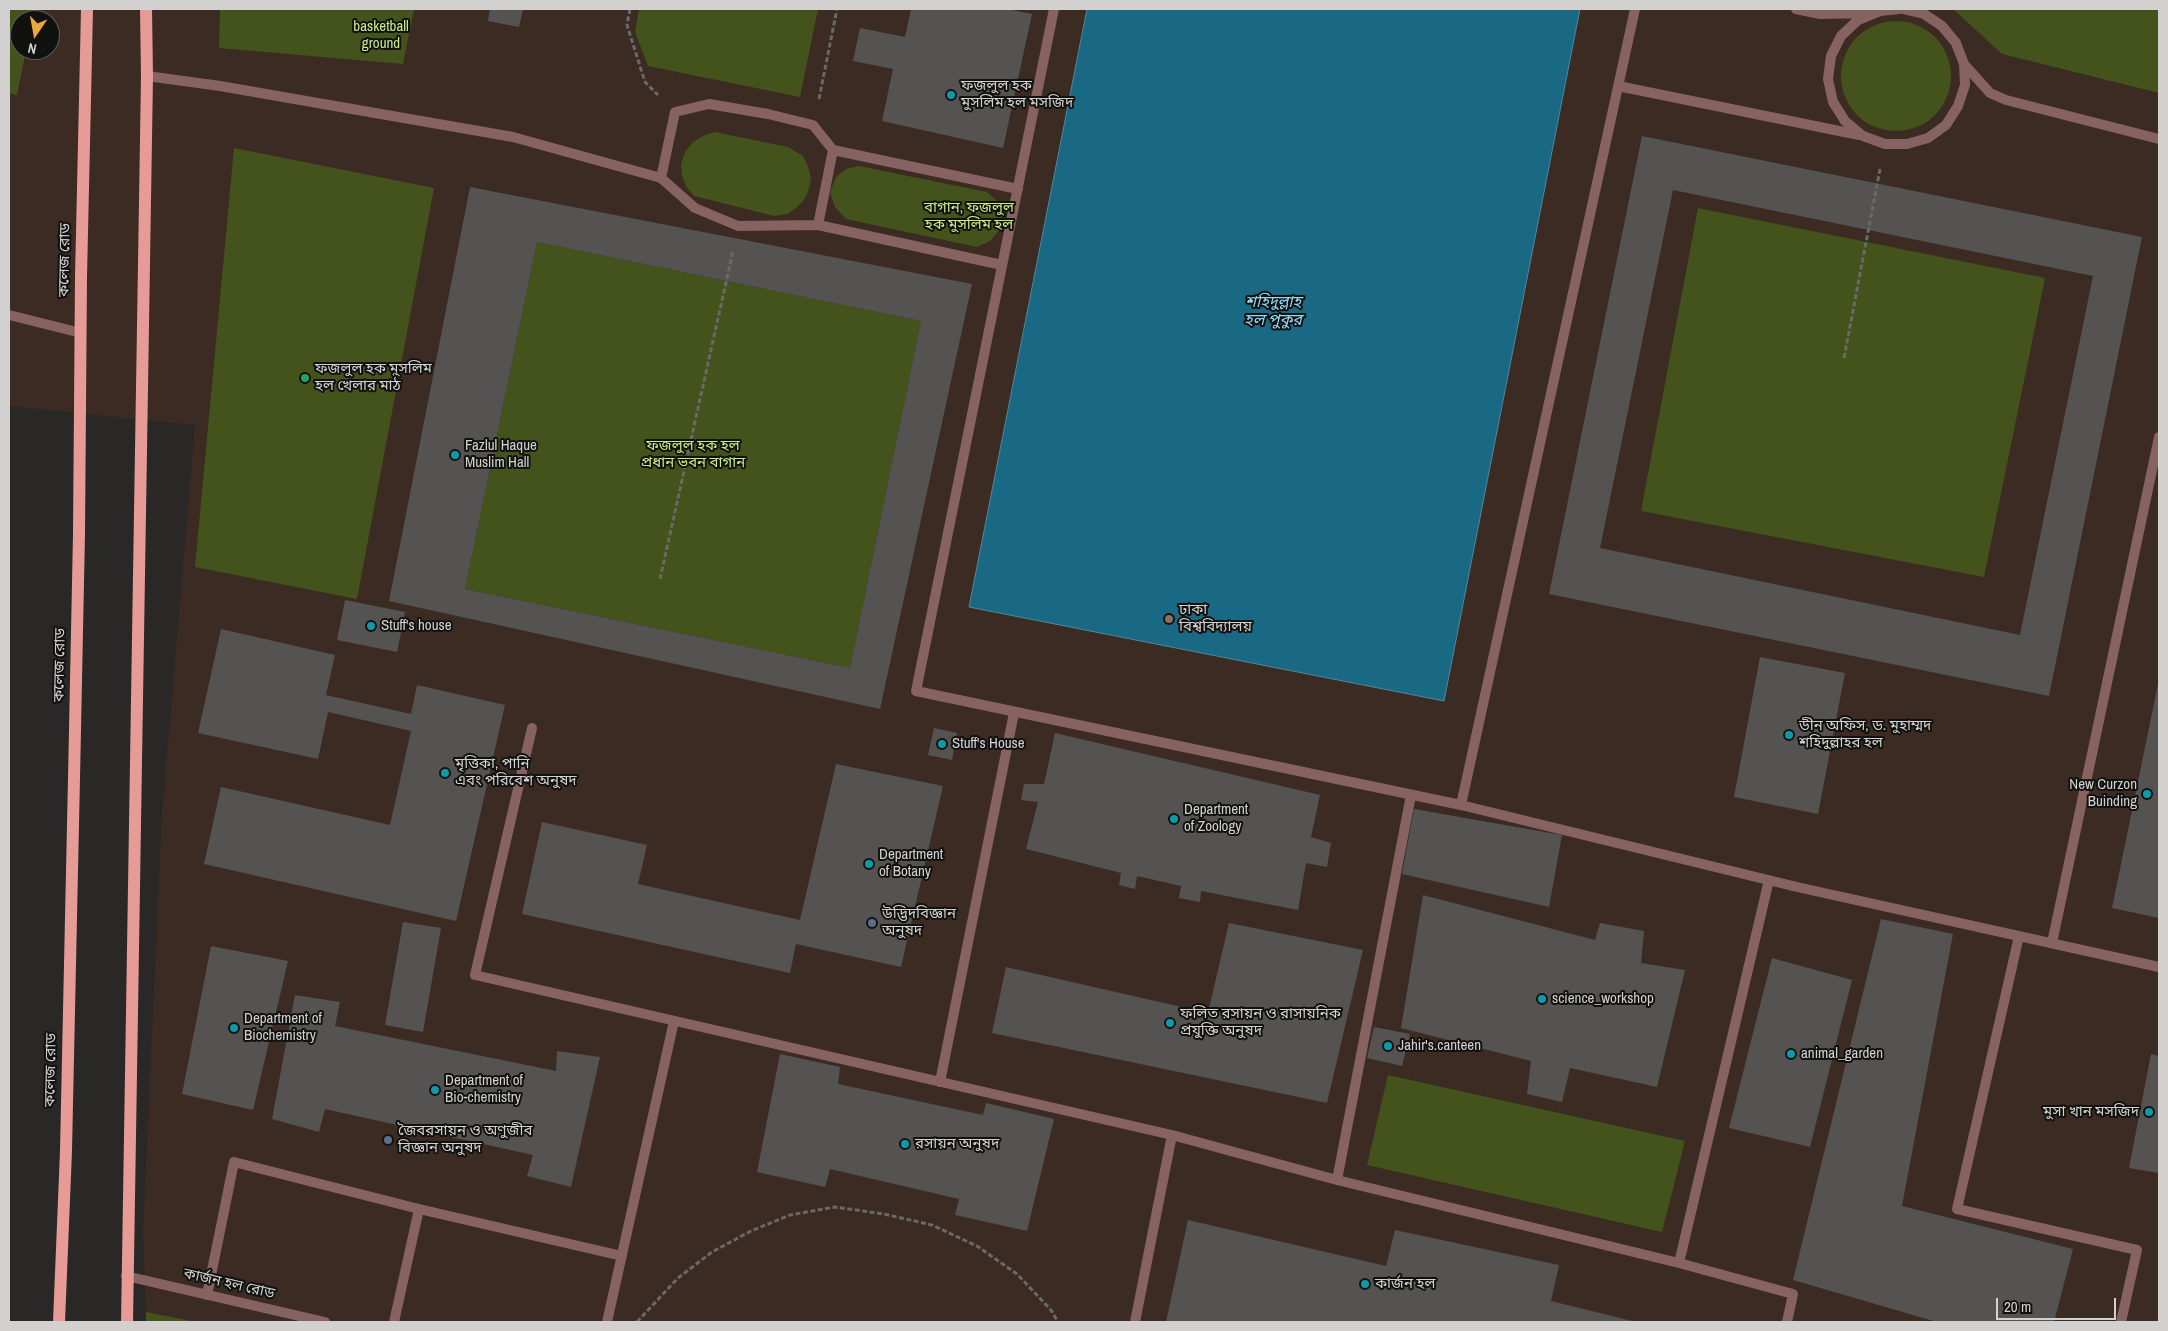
<!DOCTYPE html>
<meta charset="utf-8">
<style>
body{margin:0}
#map{position:relative;width:2168px;height:1331px;overflow:hidden;background:#292826;font-family:"Archivo Narrow",sans-serif}
canvas{display:block}
.frame{position:absolute;inset:0;border:10px solid #d2d1d0;pointer-events:none}
.north{position:absolute;left:10px;top:10px;width:50px;height:50px;box-sizing:border-box;background:#111110;border:1px solid #5e5e5d;border-radius:50%;rotate:192deg;font-size:14px;font-weight:700;line-height:20px;text-align:center;color:#d2d1d0}
.north::after{content:'';display:block;margin:auto;width:18px;height:22px;background:#eda83b;clip-path:polygon(50% 0,100% 100%,50% 72%,0 100%)}
.scale{position:absolute;left:1996px;top:1298px;width:120px;height:22px;box-sizing:border-box;border:2px solid #d2d1d0;border-top:0;padding-left:6px;font-size:15px;line-height:18px;white-space:nowrap;color:#d2d1d0;-webkit-text-stroke:4px #111110;paint-order:stroke}
</style>
<div id="map">
<canvas width="2168" height="1331"></canvas>
<div class="frame"></div>
<div class="north">N</div>
<div class="scale">20 m</div>
</div>
<script>
const g = document.querySelector('canvas').getContext('2d');
g.lineJoin = 'round';
function paint(path, color) { g.fillStyle = color; g.fill(path, 'evenodd'); }
const shape = rows => new Path2D(rows.map(r => 'M' + r).join(''));
function strokePath(path, color, width, dash) { g.strokeStyle = color; g.lineWidth = width; g.lineCap = dash ? 'butt' : 'round'; g.setLineDash(dash || []); g.stroke(path); }
function label(font, color, halo, rows, align = 'center') {
  g.font = font + ' "Archivo Narrow","Noto Sans Bengali",sans-serif'; g.lineWidth = 4; g.setLineDash([]); g.textBaseline = 'middle'; g.strokeStyle = halo; g.fillStyle = color; for (const [text, x, y, turn = 0] of rows) {
    g.save(); g.translate(x, y); g.rotate((+turn || 0) * Math.PI / 180); g.textAlign = isNaN(turn) ? turn : align; if (halo) g.strokeText(text, 0, 0); g.fillText(text, 0, 0); g.restore();
  }
}
paint(shape([
 [9,9,2159,9,2159,1322,146,1322,143,1230,162,814,195,425,9,406],
 [20,20,50,20,50,50,20,50]
]), '#3c2b22');
paint(shape([
 [9,9,34,9,31,20,20,20,20,50,26,50,17,95,9,93],
 [220,9,414,9,403,64,219,48],
 [639,9,818,9,800,97,648,66,635,32],
 [1953,9,2159,9,2159,93,2002,54],
 '1841 76a55 55 0 1 1 110 0a55 55 0 1 1-110 0Z',
 [715,132,788,147,803,156,808,166,811,178,809,189,804,200,796,208,787,214,774,216,694,196,687,188,682,176,681,164,685,152,693,142,703,136],
 [234,148,434,188,357,599,195,567],
 [859,166,987,192,997,201,1004,214,1001,228,990,241,977,247,846,219,835,207,830,192,836,177,846,169],
 [1698,208,2045,278,1984,577,1641,511],
 [537,242,921,321,850,668,465,589],
 [1388,1075,1685,1141,1662,1232,1367,1165],
 [146,1312,197,1322,146,1322]
]), '#44531b');
const water = shape([
 [1087,9,1580,9,1444,701,969,607,1087,9]
]);
paint(water, '#196884');
strokePath(water, '#50889b', 1);
paint(shape([
 [490,9,523,9,519,27,488,21],
 [911,9,1007,9,1032,14,1003,148,882,121,893,69,853,61,860,28,905,37],
 [1642,136,2142,237,2049,696,1549,594],
 [1673,190,2093,276,2020,635,1600,548],
 [470,187,972,284,880,709,389,601],
 [537,242,921,321,850,668,465,589],
 [345,600,405,612,397,652,337,640],
 [221,629,335,655,326,695,411,714,417,685,505,705,456,921,204,864,221,787,390,825,411,731,328,712,318,759,198,733],
 [1760,657,1845,673,1818,814,1734,797],
 [2158,684,2159,684,2159,918,2112,908],
 [934,728,957,733,952,760,928,755],
 [1055,733,1320,795,1311,837,1331,843,1327,867,1306,863,1298,910,1201,891,1200,902,1179,898,1181,886,1137,876,1135,889,1119,885,1121,873,1026,849,1038,802,1021,800,1024,784,1044,784],
 [836,764,943,786,901,967,796,944,790,973,522,914,542,822,647,845,638,884,800,920],
 [1414,809,1562,835,1549,907,1402,874],
 [1423,895,1595,940,1600,923,1644,931,1641,963,1685,970,1657,1087,1570,1068,1562,1102,1527,1094,1531,1061,1401,1028],
 [1881,919,1953,934,1902,1206,2073,1249,2054,1322,1937,1322,1793,1280],
 [403,922,441,928,423,1032,385,1025],
 [1229,923,1363,950,1327,1103,992,1033,1006,967,1208,1013],
 [211,946,288,961,253,1110,182,1094],
 [1772,958,1852,980,1810,1147,1729,1128],
 [295,995,340,1002,335,1026,556,1071,557,1051,600,1057,571,1187,527,1176,533,1155,325,1109,319,1132,272,1119],
 [1374,1027,1410,1034,1402,1066,1367,1058],
 [780,1054,840,1067,838,1084,983,1115,986,1103,1054,1119,1027,1231,955,1215,959,1199,830,1169,825,1187,757,1172],
 [2151,1054,2159,1056,2159,1173,2129,1168],
 [1188,1220,1386,1266,1395,1230,1559,1265,1551,1301,1636,1322,1166,1322]
]), '#555351');
strokePath(shape([
 [630,9,627,25,645,82,658,95],
 [819,99,837,9],
 [1844,358,1880,169],
 [660,579,733,251],
 [637,1322,678,1278,712,1252,751,1231,790,1215,835,1207,884,1214,932,1225,977,1246,1017,1274,1051,1310,1058,1322]
]), '#6a6968', 3, [5, 2.5]);
strokePath(shape([
 [1054,9,916,691,1461,805,1797,887,2159,967],
 [1796,9,1820,14,1866,13],
 [1899,9,1880,11,1858,20,1841,36,1831,56,1828,79,1833,102,1845,121,1863,136,1885,144,1907,144,1928,138,1946,125,1958,106,1965,85,1964,64,1956,43,1942,26,1924,14,1903,9],
 [1964,64,1990,93,2006,100,2159,139],
 [147,76,220,86,513,137,661,178,675,112,709,104,768,114,813,125,833,150,818,225,738,226,695,208,661,178],
 [1618,86,1859,135],
 [833,150,1018,189],
 [818,225,1002,265],
 [9,315,81,333],
 [532,728,475,975,1172,1135,1337,1180,1679,1263,1793,1294,1787,1322],
 [1461,805,1635,9],
 [2019,936,1957,1209,2137,1250,2121,1322],
 [2052,943,2159,437],
 [940,1082,1014,713],
 [1337,1180,1411,795],
 [1679,1263,1769,880],
 [126,1276,325,1322],
 [207,1295,234,1162,419,1209,622,1256],
 [394,1322,419,1209],
 [607,1322,674,1021],
 [1135,1322,1172,1135]
]), '#866260', 10);
strokePath(shape([
 [59,1322,66,1151,74,778,79,534,81,277,87,9],
 [127,1322,147,76,146,9]
]), '#e69b97', 12);
for (const [x, y, r, color] of [
 [951,95,5,"#0f9aa8"],
 [305,378,5,"#2e9e5b"],
 [455,455,5,"#0f9aa8"],
 [1169,619,5,"#8d6e63"],
 [371,626,5,"#0f9aa8"],
 [1789,735,5,"#0f9aa8"],
 [942,744,5,"#0f9aa8"],
 [445,773,5,"#0f9aa8"],
 [2147,794,5,"#0f9aa8"],
 [1174,819,5,"#0f9aa8"],
 [869,864,5,"#0f9aa8"],
 [872,923,5,"#5c6f8a"],
 [1542,999,5,"#0f9aa8"],
 [1170,1023,5,"#0f9aa8"],
 [234,1028,5,"#0f9aa8"],
 [1388,1046,5,"#0f9aa8"],
 [1791,1054,5,"#0f9aa8"],
 [435,1090,5,"#0f9aa8"],
 [2149,1112,5,"#0f9aa8"],
 [388,1140,5,"#5c6f8a"],
 [905,1144,5,"#0f9aa8"],
 [1365,1284,5,"#0f9aa8"]
]) { const dot = new Path2D(); dot.arc(x, y, r, 0, 2 * Math.PI); g.fillStyle = color; g.fill(dot); strokePath(dot, '#111110', 2); }
label('15px', '#c9ea81', '#111110', [
 ["basketball",381,27],
 ["ground",381,44],
 ["বাগান, ফজলুল",969,208],
 ["হক মুসলিম হল",969,225],
 ["ফজলুল হক হল",693,446],
 ["প্রধান ভবন বাগান",693,463]
]);
label('15px', '#d2d1d0', '#111110', [
 ["ফজলুল হক",961,86],
 ["মুসলিম হল মসজিদ",961,103],
 ["ফজলুল হক মুসলিম",315,369],
 ["হল খেলার মাঠ",315,386],
 ["Fazlul Haque",465,446],
 ["Muslim Hall",465,463],
 ["ঢাকা",1179,610],
 ["বিশ্ববিদ্যালয়",1179,627],
 ["Stuff's house",381,626],
 ["ডীন অফিস, ড. মুহাম্মদ",1799,726],
 ["শহিদুল্লাহর হল",1799,743],
 ["Stuff's House",952,744],
 ["মৃত্তিকা, পানি",455,764],
 ["এবং পরিবেশ অনুষদ",455,781],
 ["New Curzon",2137,785,"right"],
 ["Buinding",2137,802,"right"],
 ["Department",1184,810],
 ["of Zoology",1184,827],
 ["Department",879,855],
 ["of Botany",879,872],
 ["উদ্ভিদবিজ্ঞান",882,914],
 ["অনুষদ",882,931],
 ["science_workshop",1552,999],
 ["ফলিত রসায়ন ও রাসায়নিক",1180,1014],
 ["প্রযুক্তি অনুষদ",1180,1031],
 ["Department of",244,1019],
 ["Biochemistry",244,1036],
 ["Jahir's.canteen",1398,1046],
 ["animal_garden",1801,1054],
 ["Department of",445,1081],
 ["Bio-chemistry",445,1098],
 ["মুসা খান মসজিদ",2139,1112,"right"],
 ["জৈবরসায়ন ও অণুজীব",398,1131],
 ["বিজ্ঞান অনুষদ",398,1148],
 ["রসায়ন অনুষদ",915,1144],
 ["কার্জন হল",1375,1284]
], 'left');
label('15px', '#d2d1d0', '#111110', [
 ["কলেজ রোড",65,260,-89],
 ["কলেজ রোড",60,665,-89],
 ["কলেজ রোড",51,1070,-89],
 ["কার্জন হল রোড",229,1284,13]
]);
label('italic 16px', '#93d9f7', '#111110', [
 ["শহিদুল্লাহ",1273,303],
 ["হল পুকুর",1273,321]
]);
</script>
